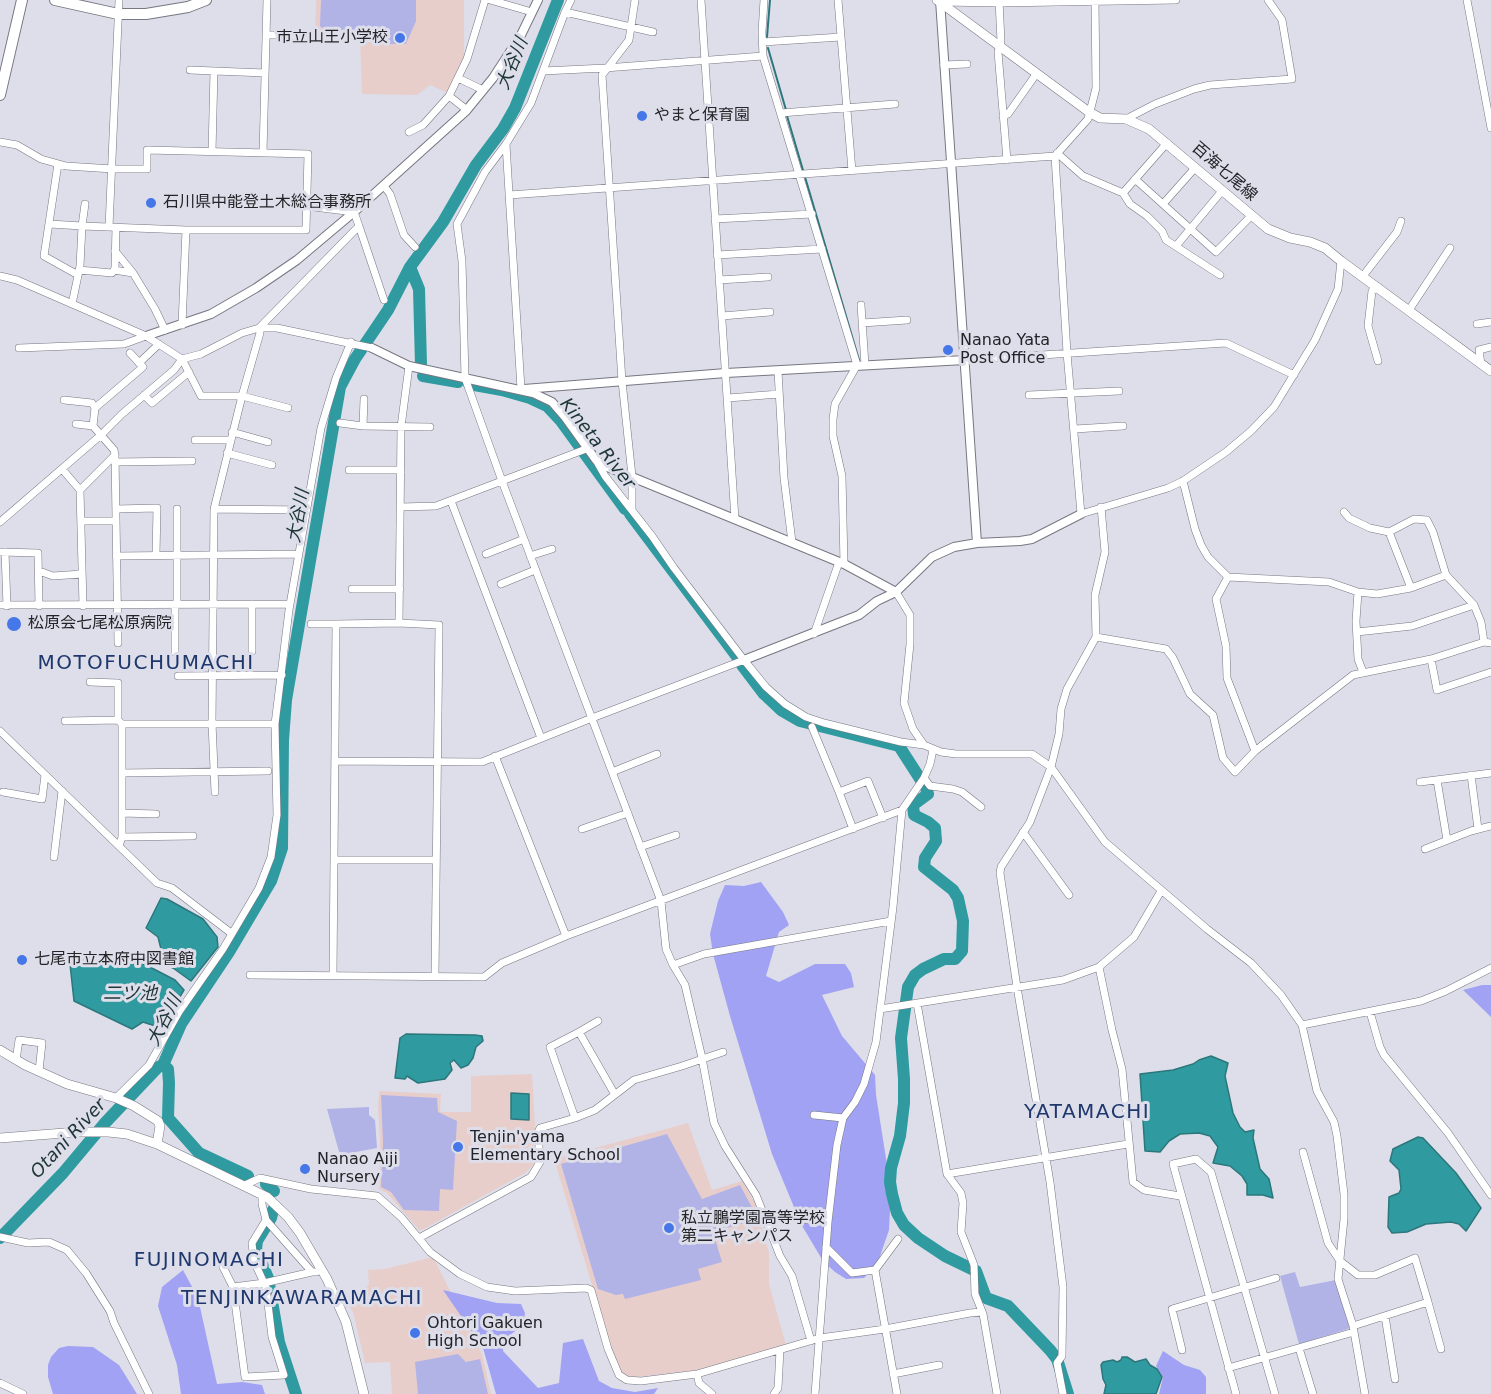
<!DOCTYPE html>
<meta charset="utf-8">
<style>
body{margin:0}
canvas{display:block;background:#dddee9}
</style>
<canvas width="1491" height="1394"></canvas>
<script>
const g = document.querySelector('canvas').getContext('2d');
g.lineJoin = 'round';
function paint(path, color) { g.fillStyle = color; g.fill(path, 'evenodd'); }
const shape = rows => new Path2D(rows.map(r => 'M' + r).join(''));
function strokePath(path, color, width, dash) { g.strokeStyle = color; g.lineWidth = width; g.lineCap = dash ? 'butt' : 'round'; g.setLineDash(dash || []); g.stroke(path); }
function label(font, color, halo, rows, align = 'center') {
  g.font = font + ' "DejaVu Sans","Noto Sans JP",sans-serif'; g.lineWidth = 6; g.setLineDash([]); g.textBaseline = 'middle'; g.strokeStyle = halo; g.fillStyle = color; for (const [text, x, y, turn = 0] of rows) {
    g.save(); g.translate(x, y); g.rotate((+turn || 0) * Math.PI / 180); g.textAlign = isNaN(turn) ? turn : align; if (halo) g.strokeText(text, 0, 0); g.fillText(text, 0, 0); g.restore();
  }
}
paint(shape([
 [316,0,464,0,464,57,448,93,430,85,417,95,362,94,360,39,315,37],
 [532,1074,535,1126,535,1154,533,1165,525,1173,420,1231,387,1193,379,1189,380,1140,378,1108,379,1091,441,1094,440,1112,471,1112,471,1076],
 [688,1123,712,1190,742,1181,755,1203,769,1253,769,1284,786,1345,697,1370,629,1378,623,1376,611,1348,554,1159],
 [433,1257,482,1354,491,1394,392,1394,390,1362,365,1363,353,1312,344,1300,362,1293,369,1284,368,1270,385,1269]
]), '#e8cecb');
paint(shape([
 [321,0,416,0,416,21,406,44,373,44,372,33,327,32,320,26],
 [381,1095,437,1098,438,1112,457,1121,453,1190,440,1189,439,1211,404,1210,391,1192,381,1187,383,1143],
 [369,1107,369,1115,375,1120,377,1148,340,1155,327,1109],
 [667,1134,702,1199,740,1185,758,1219,713,1232,722,1262,698,1269,701,1280,625,1299,623,1294,616,1295,598,1289,561,1164],
 [1295,1272,1300,1287,1336,1280,1351,1325,1348,1329,1299,1344,1280,1276],
 [458,1354,466,1362,480,1359,488,1394,418,1394,415,1362]
]), '#b1b3e7');
paint(shape([
 [761,882,783,912,789,925,779,932,766,976,779,982,815,964,845,964,851,973,854,987,822,995,842,1036,875,1075,876,1095,891,1190,889,1230,878,1262,864,1278,846,1279,835,1272,823,1261,801,1224,772,1154,730,1016,713,954,710,934,718,901,725,885,744,886],
 [1482,985,1491,985,1491,1017,1463,990],
 [183,1270,198,1298,217,1384,242,1382,262,1385,265,1394,181,1394,177,1365,158,1306,162,1287],
 [443,1290,497,1303,521,1304,525,1313,523,1325,505,1339,503,1351,538,1388,559,1383,563,1343,583,1339,599,1381,612,1388,635,1392,658,1388,654,1394,496,1394,483,1348],
 [68,1346,93,1347,119,1365,137,1394,53,1394,48,1377,48,1365,51,1357,59,1348],
 [1163,1351,1184,1365,1200,1370,1206,1377,1206,1394,1159,1394,1163,1377,1156,1366]
]), '#a1a2f4');
const water = shape([
 [161,898,167,899,203,919,217,937,218,947,191,981,173,968,152,960,160,955,161,949,158,937,146,928,161,898],
 [84,960,128,961,144,964,175,980,184,990,161,1028,143,1022,132,1029,74,1001,70,964,84,960],
 [406,1034,475,1035,482,1036,483,1041,476,1047,473,1058,468,1065,461,1068,454,1060,450,1063,452,1070,445,1079,418,1083,407,1076,405,1079,395,1078,400,1038,406,1034],
 [1211,1056,1228,1063,1225,1076,1233,1113,1240,1127,1245,1132,1254,1130,1253,1138,1260,1169,1269,1179,1273,1198,1263,1195,1247,1195,1247,1184,1242,1176,1230,1166,1213,1163,1218,1147,1210,1136,1199,1133,1180,1134,1169,1141,1160,1152,1145,1151,1140,1074,1173,1070,1193,1064,1199,1060,1211,1056],
 [511,1093,529,1094,529,1120,511,1119,511,1093],
 [1418,1137,1423,1138,1456,1173,1481,1208,1466,1231,1459,1224,1451,1222,1426,1224,1407,1232,1392,1233,1388,1227,1389,1197,1399,1193,1401,1189,1399,1170,1390,1161,1393,1149,1418,1137],
 [1122,1357,1127,1357,1135,1362,1146,1359,1150,1365,1157,1369,1162,1377,1156,1394,1104,1394,1106,1385,1103,1379,1101,1365,1103,1362,1113,1360,1117,1362,1121,1360,1122,1357]
]);
paint(water, '#2f9ba0');
strokePath(water, '#2c777c', 1.5);
strokePath(shape([
 [767,37,770,0],
 [768,48,786,110],
 [787,116,859,360]
]), '#2c777c', 2);
strokePath(shape([
 [410,267,419,289,421,365],
 [423,376,458,382],
 [469,384,502,390,530,398,547,406,561,421,625,509],
 [630,514,738,658],
 [742,665,764,694,781,710,800,721,899,746,926,788,928,794,913,805,914,815,928,822,935,828,936,841,925,858,924,867,953,890,958,898,963,921,962,951,955,959,944,959,923,969,915,975,908,987,901,1038,904,1079,904,1103,900,1136,891,1168,890,1182,892,1194,897,1213,904,1225,918,1238,945,1256,976,1271,986,1298,1008,1306,1050,1350,1057,1359,1068,1394],
 [163,1065,168,1069,169,1083,168,1118,199,1153,248,1176],
 [266,1184,274,1191],
 [273,1210,271,1218,257,1241,256,1249,268,1278,279,1342,296,1394],
 [0,1238,63,1173,104,1124,158,1067,163,1065,181,1024,229,952,271,881,282,848,283,740,286,700,340,387,355,359,388,310,410,267,443,222,476,165,503,129,515,108,558,0]
]), '#2f9ba0', 12);
const minor = shape([
 [490,0,532,12],
 [571,0,565,12,531,103,506,144,485,172,457,224,462,261,465,378,502,481,661,901,666,949,673,965,685,985,702,1058,714,1123,725,1146,756,1195,780,1256,792,1276,811,1341],
 [701,0,735,519],
 [764,0,762,32,763,56,857,365,835,404,833,419,833,436,842,476,844,564],
 [838,0,852,171],
 [999,0,1001,42,998,52,1007,160],
 [1095,0,1096,88,1093,100,1088,119,1055,156,1067,353,1081,514,1168,488,1183,481,1226,452,1251,431,1274,407,1315,340,1338,289,1341,261],
 [1467,0,1491,128],
 [940,2,999,3,1176,0],
 [565,12,653,32],
 [266,35,297,35],
 [763,42,841,37],
 [944,65,967,64],
 [190,70,265,73],
 [543,71,605,68,763,56],
 [458,78,483,90],
 [449,96,467,110],
 [781,113,895,104],
 [1003,116,1008,114,1037,73],
 [1126,119,1155,104,1194,89,1210,85,1292,79,1282,20,1268,0],
 [409,132,423,125,449,96,467,59,485,0],
 [0,142,17,145,41,159,66,166,113,169,147,169,147,150,308,154,306,230,186,230,82,226,80,266,72,304],
 [506,144,521,389],
 [212,152,214,71],
 [263,153,267,0],
 [1057,153,1083,176,1123,193,1130,204,1147,216,1162,231,1166,240,1220,275],
 [58,164,44,256,78,275],
 [1135,179,1216,252,1251,216],
 [384,186,390,194,404,235,415,247],
 [1123,193,1167,143],
 [509,195,1055,156],
 [1163,204,1195,168],
 [715,219,812,214],
 [50,224,82,226,85,204],
 [359,226,384,300],
 [109,227,119,0],
 [1176,246,1222,191],
 [717,255,822,249],
 [79,270,112,273,115,269,116,227],
 [114,270,133,273,115,251],
 [133,273,155,309,165,330],
 [0,276,17,280,146,336,182,359,201,396,242,396,214,509,212,723,215,792],
 [1363,276,1397,232,1401,221],
 [719,280,768,277],
 [861,305,865,365],
 [1409,310,1450,248],
 [722,316,770,312],
 [862,323,907,320],
 [1477,324,1491,322],
 [182,325,186,230],
 [260,327,359,226,354,212,306,206],
 [259,328,260,333,242,396,288,408],
 [19,348,124,344,146,336],
 [965,360,1226,343,1294,375],
 [1378,361,1368,326,1372,291,1378,287],
 [139,363,159,344],
 [1481,364,1479,350,1491,347],
 [778,371,784,478,792,542],
 [144,395,152,403,189,372],
 [1029,395,1119,391],
 [728,398,779,394],
 [64,400,92,403,95,408,143,367,130,353],
 [340,423,363,426,430,427],
 [76,424,93,426,95,408],
 [93,426,114,450,115,455,118,643],
 [363,426,364,399],
 [1075,429,1123,426],
 [232,432,268,442],
 [195,440,230,440],
 [227,453,272,465],
 [596,460,605,476,652,536,674,568,744,660,766,687,785,704,806,717,824,723,901,742,924,745],
 [115,462,192,461],
 [62,469,80,490,115,455],
 [349,470,401,470],
 [1183,481,1195,529,1201,545,1208,557,1228,577,1329,582,1358,592,1377,594,1411,588,1446,575],
 [80,490,83,606],
 [451,501,541,738],
 [401,507,436,506,586,449],
 [116,509,157,508,156,555],
 [214,509,306,510],
 [632,510,632,476,622,381,602,75,629,40,635,0],
 [1344,512,1349,518,1370,528,1389,532],
 [81,521,116,521],
 [0,522,101,435,122,414,174,370,182,359,201,354,242,333,259,328,277,328,372,348],
 [0,552,38,553,39,606],
 [5,552,7,606],
 [486,554,524,539],
 [116,556,299,554],
 [530,556,552,549],
 [39,571,53,576,82,574],
 [1228,577,1216,599,1226,646,1227,678,1255,751],
 [501,584,535,570],
 [1411,588,1389,532,1414,519,1427,520,1433,532,1446,575,1474,605,1481,622,1484,642],
 [352,589,400,589],
 [896,592,910,615,910,644,904,703,913,729,924,745,941,752,956,754,1032,754,1051,767,1105,842,1207,929,1251,963,1281,995,1302,1025,1317,1091,1334,1122,1337,1136,1344,1194,1344,1219,1338,1279,1353,1326,1365,1394],
 [1358,592,1356,621,1358,659,1363,672],
 [252,604,252,651],
 [0,605,290,604],
 [175,605,175,652],
 [177,605,177,509],
 [399,623,401,427,409,366],
 [311,624,336,624],
 [1357,632,1412,626,1474,605],
 [814,634,839,562],
 [1096,637,1166,649,1173,658,1190,694,1213,715,1223,758,1235,772,1255,751,1353,675,1431,659,1484,642,1491,643],
 [1431,659,1437,690,1491,672],
 [178,676,282,675],
 [90,682,118,683,118,720,122,724,122,837,119,846],
 [65,721,118,720],
 [122,724,275,724],
 [812,727,839,792],
 [0,731,157,883,172,888,231,933],
 [495,756,566,936],
 [335,761,482,762,592,718,744,660],
 [612,772,657,754],
 [122,773,268,771],
 [1471,775,1478,829],
 [924,778,930,786,953,789,962,792,981,807],
 [1437,780,1447,840],
 [1420,782,1491,773],
 [3,792,42,799,45,775],
 [122,813,156,814],
 [582,829,628,813],
 [853,829,839,792,868,781,883,818],
 [1023,832,1069,895],
 [122,837,193,836],
 [640,847,676,835],
 [1425,849,1471,831,1491,826],
 [54,857,62,791],
 [334,860,436,860],
 [673,965,704,954,891,921],
 [1099,967,1112,1030,1122,1069,1133,1182,1144,1190,1180,1196],
 [250,975,484,977,502,963,566,936,902,810],
 [333,976,336,624,399,623,439,625,435,976],
 [917,1003,947,1174,961,1193,963,1203,961,1232,974,1265,975,1294,983,1314,997,1394],
 [880,1009,1063,980,1099,967,1134,937,1161,891],
 [1370,1012,1380,1047,1384,1055,1448,1133,1491,1195],
 [1302,1025,1421,1001,1446,991,1491,968],
 [579,1032,598,1021],
 [16,1060,19,1040,42,1043,39,1071],
 [116,1098,149,1065,179,1012,223,949,259,888,271,857,277,815,275,724,289,610,321,428,336,378,351,342],
 [814,1115,843,1118],
 [575,1118,550,1047,579,1032,614,1093],
 [1303,1152,1328,1243,1340,1261,1358,1275,1375,1275,1415,1258,1428,1302,1353,1326],
 [947,1174,1128,1144],
 [245,1185,260,1178,311,1189,377,1196,401,1217,430,1252,460,1274,487,1287,515,1291,586,1288,591,1290,608,1349,619,1375,627,1380,641,1381,697,1374,820,1338,885,1329,970,1313,982,1312],
 [262,1195,262,1204,266,1220,312,1272,316,1272],
 [266,1220,252,1243,254,1261,264,1283,266,1287,272,1337,284,1375,245,1377,233,1287,264,1283,312,1272],
 [767,1223,783,1217,828,1222],
 [0,1237,28,1243,49,1242,67,1250,86,1273,110,1311,114,1323,149,1394],
 [419,1238,531,1177,540,1162,538,1132,540,1128,575,1118,595,1110,634,1080,682,1066,723,1052],
 [826,1247,852,1273,875,1270,897,1394],
 [223,1267,233,1287],
 [875,1270,898,1239],
 [1428,1302,1441,1349],
 [1385,1316,1395,1379],
 [1299,1348,1313,1394],
 [1182,1350,1172,1309,1276,1278],
 [1228,1368,1354,1332],
 [697,1374,699,1383,712,1394],
 [893,1374,939,1365],
 [0,1383,23,1394],
 [774,1394,778,1388,780,1350],
 [815,1394,828,1222,837,1145,843,1118,855,1102,864,1084,876,1042,893,907,902,810,924,778,930,764,933,750],
 [1063,1394,1057,1363,1062,1356,1063,1287,1050,1182,1017,987,1000,873,1001,867,1030,822,1051,767,1059,734,1061,709,1067,689,1096,637,1095,595,1105,552,1101,507],
 [1236,1394,1173,1164,1196,1159,1211,1172,1275,1394]
]);
const tertiary = shape([
 [940,0,977,543],
 [146,336,211,314,256,288,297,260,354,212,466,111,493,78,521,35,538,0],
 [372,348,409,366,533,393,552,402,565,417,596,460,605,466,844,564,896,592],
 [524,389,726,373,965,360],
 [744,660,859,615,877,601,896,592,932,557,954,547,977,543,1020,541,1032,539,1081,514]
]);
const secondary = shape([
 [937,0,1089,112,1100,118,1126,119,1149,129,1268,229,1290,238,1310,242,1325,248,1341,261,1491,371],
 [0,1050,25,1065,67,1084,116,1098,134,1106,158,1121,160,1126,157,1144],
 [0,1138,77,1132,108,1132,127,1134,157,1144,267,1197,288,1217,300,1233,327,1279,346,1322,364,1394]
]);
const trunk = shape([
 [55,0,118,14,146,14,188,7,206,0],
 [0,95,22,0]
]);
strokePath(minor, '#767781', 8);
strokePath(tertiary, '#767781', 10);
strokePath(secondary, '#767781', 10);
strokePath(trunk, '#767781', 12);
strokePath(minor, '#fff', 7);
strokePath(tertiary, '#fff', 8);
strokePath(secondary, '#fff', 9);
strokePath(trunk, '#fff', 10);
for (const [x, y, r, color] of [
 [400,38,6,"#4577e8"],
 [642,116,6,"#4577e8"],
 [151,203,6,"#4577e8"],
 [948,350,6,"#4577e8"],
 [14,624,8,"#4577e8"],
 [22,960,6,"#4577e8"],
 [458,1147,6,"#4577e8"],
 [305,1169,6,"#4577e8"],
 [669,1228,6,"#4577e8"],
 [415,1333,6,"#4577e8"]
]) { const dot = new Path2D(); dot.arc(x, y, r, 0, 2 * Math.PI); g.fillStyle = color; g.fill(dot); strokePath(dot, '#dddee9', 2); }
label('16px', '#242428', '#dddee9', [
 ["市立山王小学校",388,38,"right"],
 ["やまと保育園",654,116],
 ["石川県中能登土木総合事務所",163,203],
 ["Nanao Yata",960,341],
 ["Post Office",960,359],
 ["松原会七尾松原病院",28,624],
 ["七尾市立本府中図書館",34,960],
 ["Tenjin'yama",470,1138],
 ["Elementary School",470,1156],
 ["Nanao Aiji",317,1160],
 ["Nursery",317,1178],
 ["私立鵬学園高等学校",681,1219],
 ["第二キャンパス",681,1237],
 ["Ohtori Gakuen",427,1324],
 ["High School",427,1342]
], 'left');
label('16px', '#242428', '#dddee9', [
 ["百海七尾線",1224,172,41]
]);
label('italic 18px', '#1d3536', '#dddee9', [
 ["大谷川",513,64,-68],
 ["Kineta River",597,444,52],
 ["大谷川",299,516,-80],
 ["二ツ池",130,994],
 ["大谷川",165,1021,-63],
 ["Otani River",69,1139,-47]
]);
g.letterSpacing = '1.5px';
label('20px', '#1e376d', '#dddee9', [
 ["MOTOFUCHUMACHI",146,664],
 ["YATAMACHI",1087,1113],
 ["FUJINOMACHI",209,1261],
 ["TENJINKAWARAMACHI",302,1299]
]);
g.letterSpacing = '0px';
</script>
